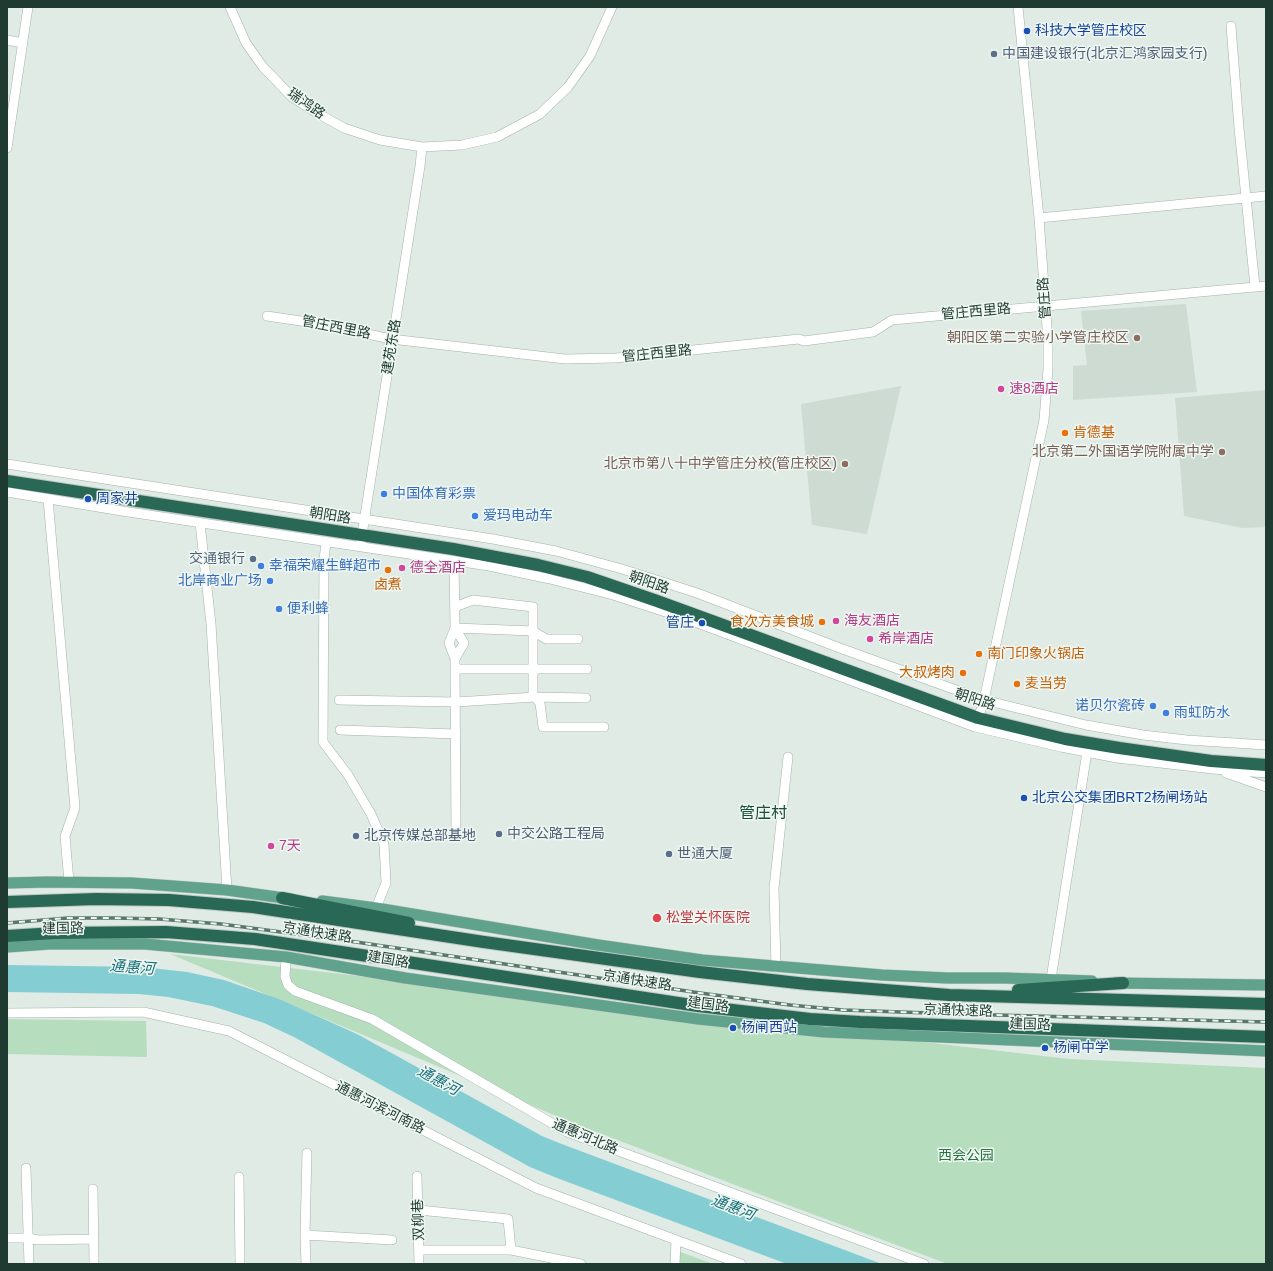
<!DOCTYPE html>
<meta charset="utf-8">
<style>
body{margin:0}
#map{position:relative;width:1273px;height:1271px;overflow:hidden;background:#dfebe4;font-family:Arial,sans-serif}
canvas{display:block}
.frame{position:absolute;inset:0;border:8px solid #1f3b31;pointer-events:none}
</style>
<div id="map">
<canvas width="1273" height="1271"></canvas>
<div class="frame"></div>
</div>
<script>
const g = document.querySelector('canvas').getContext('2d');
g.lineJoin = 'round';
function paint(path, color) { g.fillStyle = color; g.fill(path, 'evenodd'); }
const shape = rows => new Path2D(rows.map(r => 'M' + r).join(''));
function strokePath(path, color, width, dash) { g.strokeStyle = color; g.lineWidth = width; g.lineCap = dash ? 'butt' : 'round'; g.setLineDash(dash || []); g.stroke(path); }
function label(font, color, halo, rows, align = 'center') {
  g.font = font + ' Arial,"Noto Sans SC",sans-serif'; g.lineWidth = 3; g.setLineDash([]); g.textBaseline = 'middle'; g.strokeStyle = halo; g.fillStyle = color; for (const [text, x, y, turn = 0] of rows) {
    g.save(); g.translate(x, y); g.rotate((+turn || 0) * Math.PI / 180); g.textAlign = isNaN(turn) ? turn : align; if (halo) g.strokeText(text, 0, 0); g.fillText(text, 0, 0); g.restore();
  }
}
paint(shape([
 [1186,304,1197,392,1073,400,1073,366,1087,365,1081,311],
 [901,386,867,534,812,525,801,404],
 [1266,390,1266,527,1242,528,1184,516,1175,398]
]), '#cddbd3');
paint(shape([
 [170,954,1069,1059,1266,1068,1266,1264,948,1264,785,1204,573,1123],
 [7,1019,146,1021,147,1057,7,1054],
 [675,1250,713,1264,680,1264]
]), '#b6ddbe');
paint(shape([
 [7,965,142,967,187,972,224,980,279,999,357,1034,542,1136,559,1143,882,1264,787,1264,557,1178,530,1167,294,1037,264,1023,212,1006,168,997,139,994,7,992]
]), '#84cdd3');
const minor = shape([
 [230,7,246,43,263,67,292,97,317,113,344,128,380,140,422,147,462,145,497,137,540,114,568,87,590,56,612,7],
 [1231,26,1239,128,1255,287],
 [7,40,23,43],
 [7,148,28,7],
 [1039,218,1266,196],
 [267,316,321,324,391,339,565,359,616,358,799,339,804,341,873,332,892,320,1266,286],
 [7,464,493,539,556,551,622,569,697,593,837,647,984,700,1086,725,1143,735,1187,740,1266,745],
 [7,492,122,511,489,566,550,579,613,595,687,619,975,727,1061,747,1117,758,1213,769,1266,773],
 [48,499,75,808,65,836,69,882],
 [200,523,211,624,227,890],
 [361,541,420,166,422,147],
 [326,542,324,560,323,742,348,775,371,814,384,844,386,883,376,908],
 [454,561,455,628,449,643,455,659,464,643,455,628],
 [455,607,473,600,533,607,533,695,540,703,543,727,604,727],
 [455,628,533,631,546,639,578,639],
 [455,659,456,835],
 [455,669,587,669],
 [339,700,456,702,535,697,586,698],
 [977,722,984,700,1044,420,1048,369,1048,341,1039,218,1018,7],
 [340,730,456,734],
 [1226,773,1266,787],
 [286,957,285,977,288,985,295,991,372,1019,567,1132,924,1264],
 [776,967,774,888,788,757],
 [1051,979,1087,752],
 [7,1013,143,1012,229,1031,536,1188,741,1264],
 [26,1168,29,1264],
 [417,1176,419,1264],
 [239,1177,240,1264],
 [93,1189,94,1264],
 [419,1210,508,1219,511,1250],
 [305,1235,307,1153],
 [7,1238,28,1238,38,1240,94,1239],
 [419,1250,511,1250,581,1264],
 [306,1264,305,1235,392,1240],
 [675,1264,676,1240]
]);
const major = shape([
 [7,883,48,882,132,883,227,890,291,899],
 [322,901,376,908,598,945,702,960,882,975,947,978,1005,978,1092,981],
 [7,947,49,944,145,944,286,957,405,978,698,1019,824,1032,1266,1051],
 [1115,983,1266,985]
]);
const highway = shape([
 [7,481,453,549,538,565,587,577,657,601,978,718,1065,739,1119,748,1211,761,1266,765],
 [282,898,409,923],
 [7,902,96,899,169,900,253,907,484,942,700,972,807,984,949,995,1266,1004],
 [7,936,55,933,166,932,255,939,698,1006,810,1019,860,1022,1266,1037],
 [1018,990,1123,983]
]);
strokePath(minor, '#a2b3ab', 10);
strokePath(major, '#c0c8c5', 12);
strokePath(highway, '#c0c8c5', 14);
strokePath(minor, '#fff', 9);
strokePath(major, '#61a28c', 11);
strokePath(highway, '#2a6856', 12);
const rail = shape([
 [7,923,68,918,115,918,159,919,221,924,356,942,700,993,790,1005,843,1010,958,1014,1266,1022]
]);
strokePath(rail, '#59776d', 3.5);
strokePath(rail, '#eff7f3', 2, [6]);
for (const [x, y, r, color] of [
 [1027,31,4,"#1a4fb4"],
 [994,54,4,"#5c6f8a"],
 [1137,338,4,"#8d6e63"],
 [1001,389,4,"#d1479c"],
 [1065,433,4,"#e8710a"],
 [1222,452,4,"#8d6e63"],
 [845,464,4,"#8d6e63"],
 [384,494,4,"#3f7fe0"],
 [88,499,4,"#1a4fb4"],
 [475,516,4,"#3f7fe0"],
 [253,559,4,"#5c6f8a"],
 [261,566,4,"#3f7fe0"],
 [402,568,4,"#d1479c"],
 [388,570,4,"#e8710a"],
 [270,581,4,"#3f7fe0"],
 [279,609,4,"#3f7fe0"],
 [836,621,4,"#d1479c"],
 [822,622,4,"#e8710a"],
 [702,623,4,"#1a4fb4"],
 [870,639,4,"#d1479c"],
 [979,654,4,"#e8710a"],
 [963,673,4,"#e8710a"],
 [1017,684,4,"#e8710a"],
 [1153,706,4,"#3f7fe0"],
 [1166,713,4,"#3f7fe0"],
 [1024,798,4,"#1a4fb4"],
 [499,834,4,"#5c6f8a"],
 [356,836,4,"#5c6f8a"],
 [271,846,4,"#d1479c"],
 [669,854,4,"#5c6f8a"],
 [657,918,5,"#e0444e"],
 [733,1028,4,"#1a4fb4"],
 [1045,1048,4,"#1a4fb4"]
]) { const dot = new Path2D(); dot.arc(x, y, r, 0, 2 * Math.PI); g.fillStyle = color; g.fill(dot); strokePath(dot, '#eff7f3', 1.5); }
label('14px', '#164399', '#eff7f3', [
 ["科技大学管庄校区",1035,31],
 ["周家井",96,499],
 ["管庄",694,623,"right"],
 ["北京公交集团BRT2杨闸场站",1032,798],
 ["杨闸西站",741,1028],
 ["杨闸中学",1053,1048]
], 'left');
label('14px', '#4e5e75', '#eff7f3', [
 ["中国建设银行(北京汇鸿家园支行)",1002,54],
 ["交通银行",245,559,"right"],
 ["中交公路工程局",507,834],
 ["北京传媒总部基地",364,836],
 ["世通大厦",677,854]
], 'left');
label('14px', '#1f3b31', '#eff7f3', [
 ["瑞鸿路",306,104,35],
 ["管庄路",1045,298,-94],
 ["管庄西里路",976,312,-5],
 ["管庄西里路",336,328,11],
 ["建苑东路",392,347,-81],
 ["管庄西里路",657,354,-6],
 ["朝阳路",330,516,9],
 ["朝阳路",649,583,19],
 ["朝阳路",975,700,18],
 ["建国路",63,929,-1],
 ["京通快速路",317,933,9],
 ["建国路",388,960,10],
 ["京通快速路",637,981,9],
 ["建国路",708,1005,7],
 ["京通快速路",958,1011,2],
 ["建国路",1030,1025,2],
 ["通惠河滨河南路",380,1108,27],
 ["通惠河北路",585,1137,23],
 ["双柳巷",419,1220,-92]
]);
label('14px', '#785e54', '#eff7f3', [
 ["朝阳区第二实验小学管庄校区",1129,338],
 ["北京第二外国语学院附属中学",1214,452],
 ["北京市第八十中学管庄分校(管庄校区)",837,464]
], 'right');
label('14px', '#b23c85', '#eff7f3', [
 ["速8酒店",1009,389],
 ["德全酒店",410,568],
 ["海友酒店",844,621],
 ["希岸酒店",878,639],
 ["7天",279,846]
], 'left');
label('14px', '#c56008', '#eff7f3', [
 ["肯德基",1073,433],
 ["卤煮",388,585,"center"],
 ["食次方美食城",814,622,"right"],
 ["南门印象火锅店",987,654],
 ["大叔烤肉",955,673,"right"],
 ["麦当劳",1025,684]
], 'left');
label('14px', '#366cbe', '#eff7f3', [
 ["中国体育彩票",392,494],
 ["爱玛电动车",483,516],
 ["幸福荣耀生鲜超市",269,566],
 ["北岸商业广场",262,581,"right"],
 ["便利蜂",287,609],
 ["诺贝尔瓷砖",1145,706,"right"],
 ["雨虹防水",1174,713]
], 'left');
label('14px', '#be3a42', '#eff7f3', [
 ["松堂关怀医院",666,918]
], 'left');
label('14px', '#28733f', '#eff7f3', [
 ["西会公园",966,1156]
]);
label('italic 15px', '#187179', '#eff7f3', [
 ["通惠河",132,968,4],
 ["通惠河",438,1081,28],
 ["通惠河",733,1208,21]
]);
label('16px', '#1b4e3d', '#eff7f3', [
 ["管庄村",763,814]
]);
</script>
